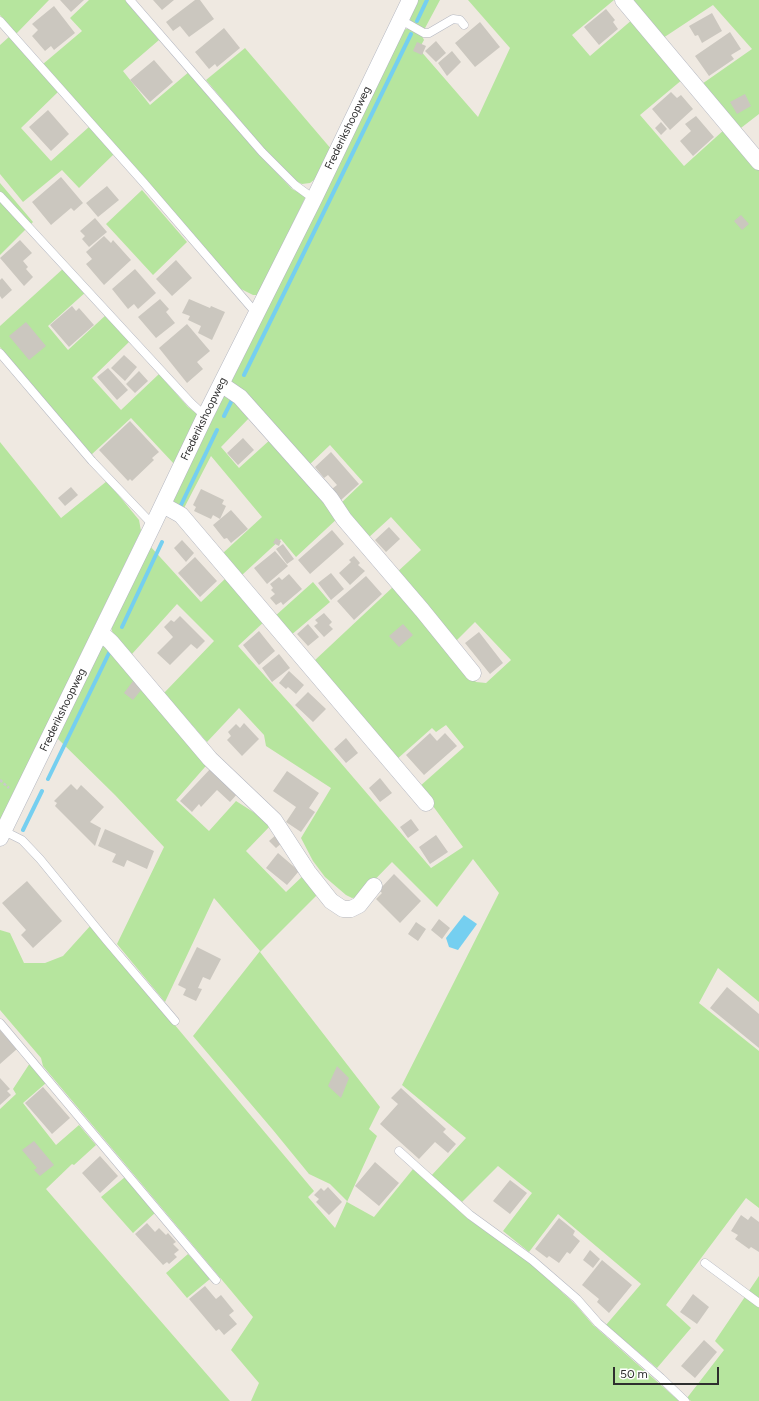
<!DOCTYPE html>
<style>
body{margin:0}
#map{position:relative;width:759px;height:1401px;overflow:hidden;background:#efe9e1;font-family:Figtree,sans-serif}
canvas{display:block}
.scale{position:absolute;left:613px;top:1367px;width:106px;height:18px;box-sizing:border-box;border:2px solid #2e2e2e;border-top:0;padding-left:5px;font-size:12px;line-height:14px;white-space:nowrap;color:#2e2e2e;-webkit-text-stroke:3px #fff;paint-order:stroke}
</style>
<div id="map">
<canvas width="759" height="1401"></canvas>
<div class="scale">50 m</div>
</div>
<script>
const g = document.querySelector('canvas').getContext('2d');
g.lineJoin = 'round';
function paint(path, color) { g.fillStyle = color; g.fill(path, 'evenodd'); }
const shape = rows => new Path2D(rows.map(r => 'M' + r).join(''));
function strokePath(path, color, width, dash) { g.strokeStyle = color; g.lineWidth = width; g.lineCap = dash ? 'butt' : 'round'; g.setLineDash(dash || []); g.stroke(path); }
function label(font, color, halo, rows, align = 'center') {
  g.font = font + ' Figtree,sans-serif'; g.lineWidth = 4; g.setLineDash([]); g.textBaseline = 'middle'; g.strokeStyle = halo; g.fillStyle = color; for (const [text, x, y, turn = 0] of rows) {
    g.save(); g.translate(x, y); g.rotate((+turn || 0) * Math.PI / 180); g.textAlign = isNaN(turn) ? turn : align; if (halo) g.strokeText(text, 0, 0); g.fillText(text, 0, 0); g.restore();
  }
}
paint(shape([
 [0,0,49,0,16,34,0,15],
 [89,0,125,0,159,40,123,71,150,105,190,71,259,154,292,189,306,196,260,292,257,295,253,295,235,286,43,64,82,31,70,18],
 [418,0,440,0,424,30,411,22,410,20,411,15],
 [468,0,614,0,572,35,590,56,633,19,683,79,640,115,684,166,725,129,759,167,759,1002,718,968,699,1003,759,1051,759,1208,746,1198,666,1305,691,1328,657,1368,606,1325,641,1284,558,1214,529,1252,503,1231,532,1193,498,1166,462,1202,431,1176,466,1138,402,1085,499,893,473,859,437,907,392,862,358,897,352,898,346,895,325,877,313,861,301,838,331,788,266,746,264,735,239,708,207,742,164,693,214,641,177,604,132,654,114,635,112,631,112,625,150,546,201,602,228,576,266,620,238,646,292,706,431,868,463,847,419,787,464,747,446,725,436,732,432,728,396,760,314,661,394,586,476,682,486,683,511,660,475,622,453,644,395,574,421,550,391,517,367,539,339,505,363,482,330,445,307,467,232,385,231,380,403,30,410,28,422,36,424,40,419,49,478,117,510,48],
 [628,0,759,0,759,114,737,131,699,86,752,49,713,5,660,40],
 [10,36,59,91,21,128,51,161,90,126,114,154,79,188,62,170,23,202,0,174,0,45],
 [245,48,332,150,314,180,310,183,302,184,293,180,269,155,206,80],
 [0,183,33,222,0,255],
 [142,190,187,242,153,275,106,224],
 [65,267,87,291,48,326,68,350,107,314,130,341,92,378,121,410,159,374,188,407,200,416,175,465,131,418,91,455,0,347,0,326],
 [225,393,252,415,221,447,239,468,272,438,339,517,296,557,281,539,242,575,223,553,262,517,211,456,182,512,172,502],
 [0,442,61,518,107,481,139,520,141,531,0,820],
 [313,582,330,602,290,636,274,617],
 [103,644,212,759,176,800,209,831,236,801,272,824,246,851,286,892,306,873,322,890,260,952,380,1107,369,1129,377,1136,347,1202,374,1217,413,1169,467,1218,528,1261,576,1305,593,1325,679,1401,251,1401,259,1383,231,1350,253,1317,43,1066,41,1058,0,1010,0,930,10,933,24,963,45,963,63,956,91,925,314,1191,308,1197,335,1228,347,1201,330,1184,309,1174,273,1130,193,1036,260,951,214,898,165,1002,117,944,164,847,115,795,57,738],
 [30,1063,46,1083,23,1103,56,1145,79,1125,96,1145,74,1165,72,1164,46,1189,230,1401,0,1401,0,1109,16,1094,13,1089],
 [125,1177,156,1212,133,1233,101,1197],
 [188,1254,210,1279,187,1298,166,1273],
 [759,1276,759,1401,691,1401,687,1398,724,1350,715,1341]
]), '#b6e59e');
paint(shape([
 [464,915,477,924,458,950,449,947,446,938]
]), '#75cff0');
strokePath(shape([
 [417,21,427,0],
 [244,375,411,34],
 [224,416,233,398],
 [181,505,217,430],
 [122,627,162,542],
 [48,779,110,651],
 [23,830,42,791]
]), '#75cff0', 4);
paint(shape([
 [60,0,84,0,71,12],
 [153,0,174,0,162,10],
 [195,0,200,0,214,19,189,37,180,26,173,31,166,22],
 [54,6,75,33,54,50,51,46,45,51,32,36,38,30,32,24],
 [606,9,615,20,613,22,618,29,599,45,584,27],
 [712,13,722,31,702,43,698,35,695,36,689,26],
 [480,22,500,47,475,67,455,43],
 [224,28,240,48,217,67,215,64,209,69,195,52],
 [730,32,741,49,731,55,734,59,709,76,695,56],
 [436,41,446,53,436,62,425,51],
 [417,42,426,46,422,55,413,51],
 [452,51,461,62,447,76,438,63],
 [154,60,173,82,150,102,130,80],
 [671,92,677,98,681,95,693,109,670,130,652,109],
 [745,94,751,106,737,114,730,102],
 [48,110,69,134,51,151,29,127],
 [696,116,714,137,693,156,680,141,691,131,685,124],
 [661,122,667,129,661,135,655,128],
 [61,177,83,203,74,211,71,208,51,225,32,202],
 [107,186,119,200,98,217,86,203],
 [741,215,749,224,742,230,734,221],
 [95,218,107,232,89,247,82,239,85,236,80,231],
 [104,236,111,243,113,240,131,260,104,285,86,264,92,259,86,252],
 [20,240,32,253,23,261,28,267,26,269,33,277,24,286,0,258],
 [176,260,192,278,172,296,156,279],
 [135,269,156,293,138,309,134,304,128,309,112,289],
 [2,278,12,290,2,299,0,296,0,280],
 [160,299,169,309,166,312,175,323,156,338,138,317],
 [189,299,210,308,211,306,225,312,212,340,198,333,201,326,188,320,190,316,182,313],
 [72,306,76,311,79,308,94,325,69,347,50,325],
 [26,322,46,346,29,360,9,336],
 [187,324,210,351,197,362,203,369,187,383,159,348],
 [124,355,137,367,125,381,111,368],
 [108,368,128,390,117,400,97,377],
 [139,371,148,381,135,393,126,384],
 [130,421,159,452,152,458,154,460,132,481,130,479,128,481,99,450],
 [243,438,254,450,238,465,227,453],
 [331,452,359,484,341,500,332,489,337,485,328,475,324,478,315,467],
 [71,487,78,495,65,506,58,498],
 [201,489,224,500,222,504,226,506,220,519,213,515,211,519,194,511,196,507,193,505],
 [231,510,248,529,231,543,227,538,224,539,213,525],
 [389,527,400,539,386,552,375,540],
 [332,530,344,544,310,574,298,560],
 [276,538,281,541,279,546,273,543],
 [182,540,194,553,186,562,174,548],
 [283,544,294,559,287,564,276,549],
 [275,551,288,566,267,584,254,568],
 [354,556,360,563,358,565,365,571,350,585,339,573,351,562,349,560],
 [195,557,217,581,200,597,178,573],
 [331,573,344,589,331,600,318,583],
 [289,574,302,589,283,605,281,602,276,605,270,598,275,594,271,590,273,588,270,584,279,577,282,580],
 [366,576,382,594,354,620,337,601],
 [324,613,332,622,329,625,333,629,324,637,314,626,318,623,315,620],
 [180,616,205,641,197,649,191,644,170,665,157,653,173,637,164,627,171,620,174,622],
 [308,624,319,637,308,646,297,634],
 [403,624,413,635,399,647,389,636],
 [259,631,275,651,259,665,243,645],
 [479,632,503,663,490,674,465,643],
 [279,654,290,668,272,682,262,668],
 [289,671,304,685,296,694,288,687,286,689,279,683],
 [133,681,142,689,133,700,124,693],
 [308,692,326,709,313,722,295,705],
 [244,723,259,739,242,756,227,740,231,736,228,732,236,724,240,728],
 [430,733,437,741,445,733,457,746,424,775,406,755],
 [346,738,358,753,346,763,334,749],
 [212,767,239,792,230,802,217,790,201,807,199,804,192,812,180,801],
 [287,771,319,793,309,808,315,812,301,832,286,822,296,807,273,791],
 [380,778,392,793,380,802,369,788],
 [71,784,77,790,81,785,104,807,90,822,101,828,95,846,55,806,57,803,54,801],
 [411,819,419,830,408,838,400,827],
 [105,829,154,851,147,869,127,860,124,867,112,862,116,854,98,846],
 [277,834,284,841,276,848,269,841],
 [436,835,448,852,430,864,419,847],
 [278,853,299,871,287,885,266,868],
 [394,874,421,901,400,923,376,899,382,893,379,890],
 [27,881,62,921,33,948,21,935,26,930,2,903],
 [439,919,450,928,442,939,431,930],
 [416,922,426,929,418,941,408,934],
 [197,947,221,959,210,980,203,977,198,988,202,989,196,1001,183,995,186,989,178,985],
 [727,987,759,1014,759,1048,710,1008],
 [0,1030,17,1049,0,1064],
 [337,1066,349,1078,341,1098,328,1086],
 [0,1078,10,1089,7,1091,11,1095,0,1105],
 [43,1087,70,1118,52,1134,25,1103],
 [401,1088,446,1129,443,1132,456,1144,448,1153,435,1142,419,1159,380,1124,398,1104,391,1098],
 [34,1141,54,1165,40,1176,34,1170,37,1168,22,1150],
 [100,1156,118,1176,100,1193,82,1173],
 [375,1162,399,1183,379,1206,355,1186],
 [510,1180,527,1193,510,1214,493,1201],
 [328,1187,342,1202,329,1215,316,1202,319,1199,314,1195,321,1188,324,1191],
 [741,1215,748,1220,751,1216,759,1222,759,1252,751,1247,749,1249,735,1239,738,1235,731,1231],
 [559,1218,575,1231,573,1235,580,1241,570,1254,567,1252,559,1263,549,1256,547,1258,535,1249],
 [147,1223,155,1232,159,1228,166,1235,168,1233,176,1242,173,1244,179,1250,174,1254,177,1257,169,1264,167,1262,163,1265,135,1234],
 [590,1250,600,1259,593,1268,583,1260],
 [602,1260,632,1285,609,1313,597,1302,599,1299,582,1285],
 [205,1286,216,1299,221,1295,234,1311,229,1315,237,1324,224,1335,219,1329,216,1331,189,1299],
 [693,1294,709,1307,697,1324,680,1312],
 [704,1340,717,1352,695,1378,681,1366]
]), '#cbc7bf');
const service = shape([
 [130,0,262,152,295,185,314,199],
 [401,20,424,33,429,33,453,19,460,20,464,25],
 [0,21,144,183,256,313],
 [0,196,191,403,205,416],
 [0,353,92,461,153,525],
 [4,831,22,840,40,859,107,941,175,1021],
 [0,1023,216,1280],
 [399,1151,470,1215,532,1260,577,1299,598,1323,661,1378,685,1401],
 [705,1263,759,1303]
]);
const minor = shape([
 [623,0,759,162],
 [221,384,240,397,330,498,344,519,422,610,473,673],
 [163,505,181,515,426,803],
 [101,633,111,642,210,759,274,820,308,872,331,901,343,909,351,909,359,905,374,886],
 [0,838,153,525,205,416,314,199,410,0]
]);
strokePath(service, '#b4b7c1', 9);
strokePath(minor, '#b4b7c1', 17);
strokePath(shape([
 [0,780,9,788]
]), '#c9c9c9', 2.5, [3, 2]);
strokePath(service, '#fff', 8);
strokePath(minor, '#fff', 16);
label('11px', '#2e2e2e', '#fff', [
 ["Frederikshoopweg",348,128,-64],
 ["Frederikshoopweg",204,419,-64],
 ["Frederikshoopweg",63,710,-64]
]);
</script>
